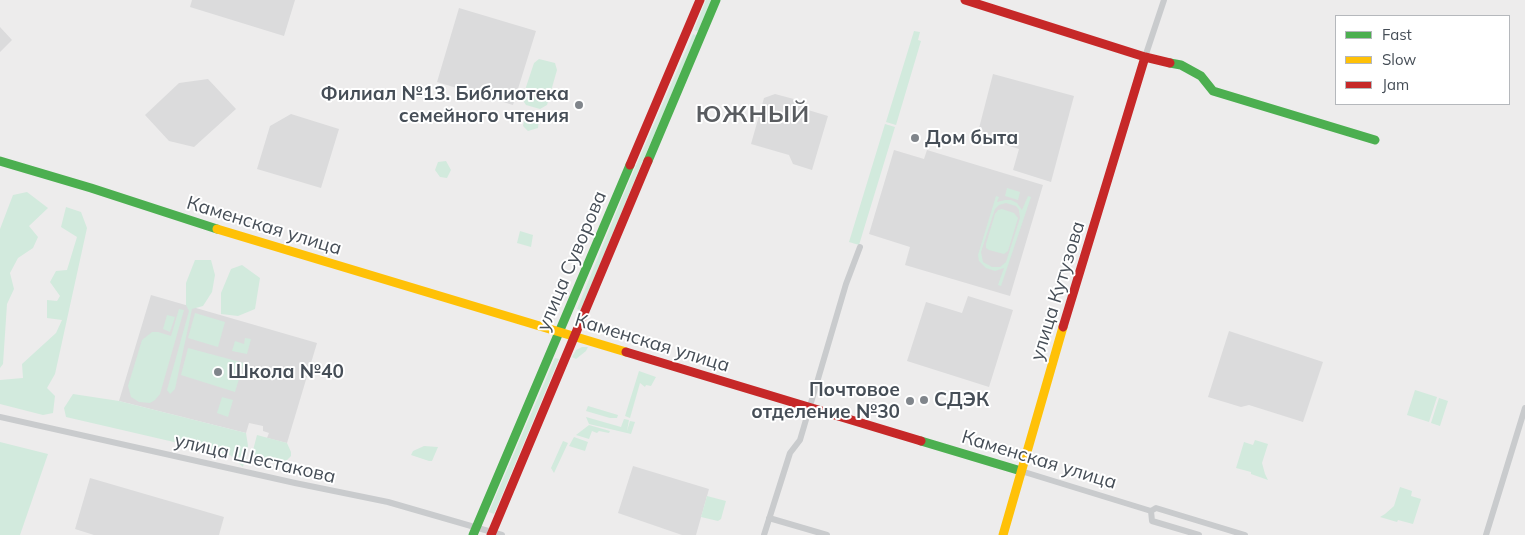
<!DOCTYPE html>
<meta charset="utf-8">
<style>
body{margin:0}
#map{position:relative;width:1525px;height:535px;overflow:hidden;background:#edecec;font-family:Mulish,sans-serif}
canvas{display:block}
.legend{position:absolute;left:1335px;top:15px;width:175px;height:90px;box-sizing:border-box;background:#fff;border:1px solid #b5b8bc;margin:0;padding:6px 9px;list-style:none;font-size:15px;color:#464e57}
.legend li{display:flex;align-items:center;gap:10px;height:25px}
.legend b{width:25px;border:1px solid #b5b8bc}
</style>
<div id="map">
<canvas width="1525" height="535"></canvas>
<ul class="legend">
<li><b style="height:6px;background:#4caf50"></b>Fast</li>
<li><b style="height:6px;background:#ffc107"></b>Slow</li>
<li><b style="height:6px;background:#c62828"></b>Jam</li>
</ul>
</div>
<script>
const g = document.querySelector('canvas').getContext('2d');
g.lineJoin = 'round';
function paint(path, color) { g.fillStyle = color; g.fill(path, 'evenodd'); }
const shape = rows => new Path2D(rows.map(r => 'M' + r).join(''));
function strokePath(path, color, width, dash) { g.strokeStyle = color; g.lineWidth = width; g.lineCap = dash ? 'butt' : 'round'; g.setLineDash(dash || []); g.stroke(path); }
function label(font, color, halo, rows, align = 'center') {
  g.font = font + ' Mulish,sans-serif'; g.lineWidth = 4; g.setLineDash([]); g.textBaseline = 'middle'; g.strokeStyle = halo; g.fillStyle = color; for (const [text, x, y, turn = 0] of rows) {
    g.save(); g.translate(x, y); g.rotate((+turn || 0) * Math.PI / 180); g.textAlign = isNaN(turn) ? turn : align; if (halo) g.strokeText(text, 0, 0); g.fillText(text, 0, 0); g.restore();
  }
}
paint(shape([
 [192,0,295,0,284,36,190,7],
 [459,8,536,31,513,105,437,82],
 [0,27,12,40,0,52],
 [993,74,1074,96,1051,182,1013,170,1019,149,977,136],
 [208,79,236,109,194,147,169,141,145,115,179,83],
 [775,94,805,102,808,110,828,116,812,170,793,164,789,155,751,144,764,98],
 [291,114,339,129,321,188,257,169,270,126],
 [894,150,924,159,927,150,1043,185,1010,296,905,265,910,247,869,234],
 [151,295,317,343,287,443,267,438,269,433,263,431,263,426,249,423,246,433,119,401],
 [968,296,1013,310,989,387,907,361,926,302,962,313],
 [1229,331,1323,362,1303,422,1249,405,1241,407,1208,397],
 [633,466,709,489,696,535,682,535,618,513],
 [90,478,224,517,219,535,94,535,75,529]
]), '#dbdbdc');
paint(shape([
 [706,0,712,0,699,32,694,30],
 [914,31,920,32,918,40,921,41,896,125,886,122],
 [693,34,697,36,641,165,581,310,577,309,623,196],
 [539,59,555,63,557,70,547,105,540,109,526,105,522,99,534,63],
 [527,116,539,118,538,128,528,131,523,126,524,121],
 [885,124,895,127,859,245,849,242],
 [446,161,451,170,447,178,440,177,435,170,438,162],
 [1007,188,1020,192,1018,200,1005,196],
 [27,192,48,208,29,226,38,237,33,248,18,258,10,273,14,289,7,304,3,364,0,368,0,229,13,195],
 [996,196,999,197,997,202,1005,200,1011,200,1017,203,1022,210,1028,196,1031,197,1001,286,998,285,1004,268,995,271,986,268,979,261,978,255],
 [1006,203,1016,206,1019,210,1020,218,1006,262,1000,267,992,267,983,262,981,252,995,209,999,205],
 [66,207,81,212,87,228,55,374,47,388,55,396,53,413,43,415,0,404,0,380,23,378,22,364,56,333,62,320,47,318,47,300,57,301,60,296,50,282,56,271,67,270,77,237,61,227],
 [1002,209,1014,213,1018,218,1008,251,1004,254,989,250,986,248,986,244,995,214,998,210],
 [520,231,533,235,531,247,517,243],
 [195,260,211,260,215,275,212,292,203,306,192,309,175,389,170,394,167,390,189,311,186,305,186,283],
 [242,265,260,278,255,309,238,316,221,314,221,293,231,269],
 [179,309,184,310,160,394,155,400,150,403,139,402,131,397,128,386,142,340,152,332,158,332,171,336],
 [195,313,225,322,218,347,188,338],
 [167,315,175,317,170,332,163,329],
 [245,338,251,339,247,354,232,351,235,341,244,344],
 [582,347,588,347,586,351,576,359,572,357,576,350],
 [188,348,244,363,235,392,181,375],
 [555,358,559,359,494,514,489,512],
 [639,371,656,377,651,386,646,385,645,387,640,383,630,418,625,416],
 [1415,390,1437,397,1429,422,1407,415],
 [73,394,119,401,246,433,248,446,243,467,230,455,66,417,64,408],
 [222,397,233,400,228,417,217,413],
 [1439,398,1448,401,1440,426,1431,423],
 [588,406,618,415,617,418,610,418,586,411],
 [586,417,621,427,624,419,629,420,627,431,630,421,635,422,631,434,589,424],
 [589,425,610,431,609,433,599,431,597,433,592,431,589,439,576,435],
 [257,435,287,443,291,452,291,456,285,462,274,463,266,459,251,458],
 [574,437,588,442,585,451,569,446],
 [1255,440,1268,444,1262,463,1265,474,1268,480,1251,474,1251,472,1236,468,1244,442,1253,445],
 [563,441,568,443,554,473,551,468],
 [0,442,48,454,20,535,0,535],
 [424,446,438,447,432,461,429,461,411,455,413,451],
 [1400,487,1412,491,1411,496,1421,499,1413,524,1398,520,1397,522,1380,517,1385,514,1394,506],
 [707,496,726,501,721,519,718,521,701,517]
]), '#d2eadd');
strokePath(shape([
 [1145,57,1164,0],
 [0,417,295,483,388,502,502,535],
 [1021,471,1151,511,1156,508,1245,535],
 [1151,511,1152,521,1199,535],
 [769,518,827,535],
 [764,535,790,453,800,440,846,284,860,247],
 [1486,535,1525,408]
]), '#c9cbcd', 6);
strokePath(shape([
 [1170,63,1181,65,1201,76,1213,91,1375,140],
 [0,161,91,188,217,229],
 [648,161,716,0],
 [921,441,1021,471],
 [473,535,630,165]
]), '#4caf50', 9);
strokePath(shape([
 [217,229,626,352],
 [1003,535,1063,327]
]), '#ffc107', 9);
strokePath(shape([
 [965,0,1145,57,1170,63],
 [630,165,700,0],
 [1063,327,1145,57],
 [626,352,921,441],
 [491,535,648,161]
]), '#c62828', 9);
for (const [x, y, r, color] of [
 [579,105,5,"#80858b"],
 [915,138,5,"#80858b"],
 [218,372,5,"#80858b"],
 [924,400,5,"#80858b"],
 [910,401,5,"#80858b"]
]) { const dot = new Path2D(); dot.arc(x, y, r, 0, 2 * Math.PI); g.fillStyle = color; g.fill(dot); strokePath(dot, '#fff', 2); }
label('bold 19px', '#464e57', '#fff', [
 ["Филиал №13. Библиотека",569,94,"right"],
 ["семейного чтения",569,116,"right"],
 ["Дом быта",925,138],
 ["Школа №40",228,372],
 ["Почтовое",900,390,"right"],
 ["отделение №30",900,412,"right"],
 ["СДЭК",934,400]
], 'left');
label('19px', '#464e57', '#fff', [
 ["Каменская улица",264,226,17],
 ["улица Суворова",572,261,-67],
 ["улица Кутузова",1058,291,-73],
 ["Каменская улица",652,343,17],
 ["улица Шестакова",255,459,13],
 ["Каменская улица",1039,460,17]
]);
g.letterSpacing = '1px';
label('bold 24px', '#595c60', '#fff', [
 ["ЮЖНЫЙ",753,115]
]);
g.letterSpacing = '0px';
</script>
